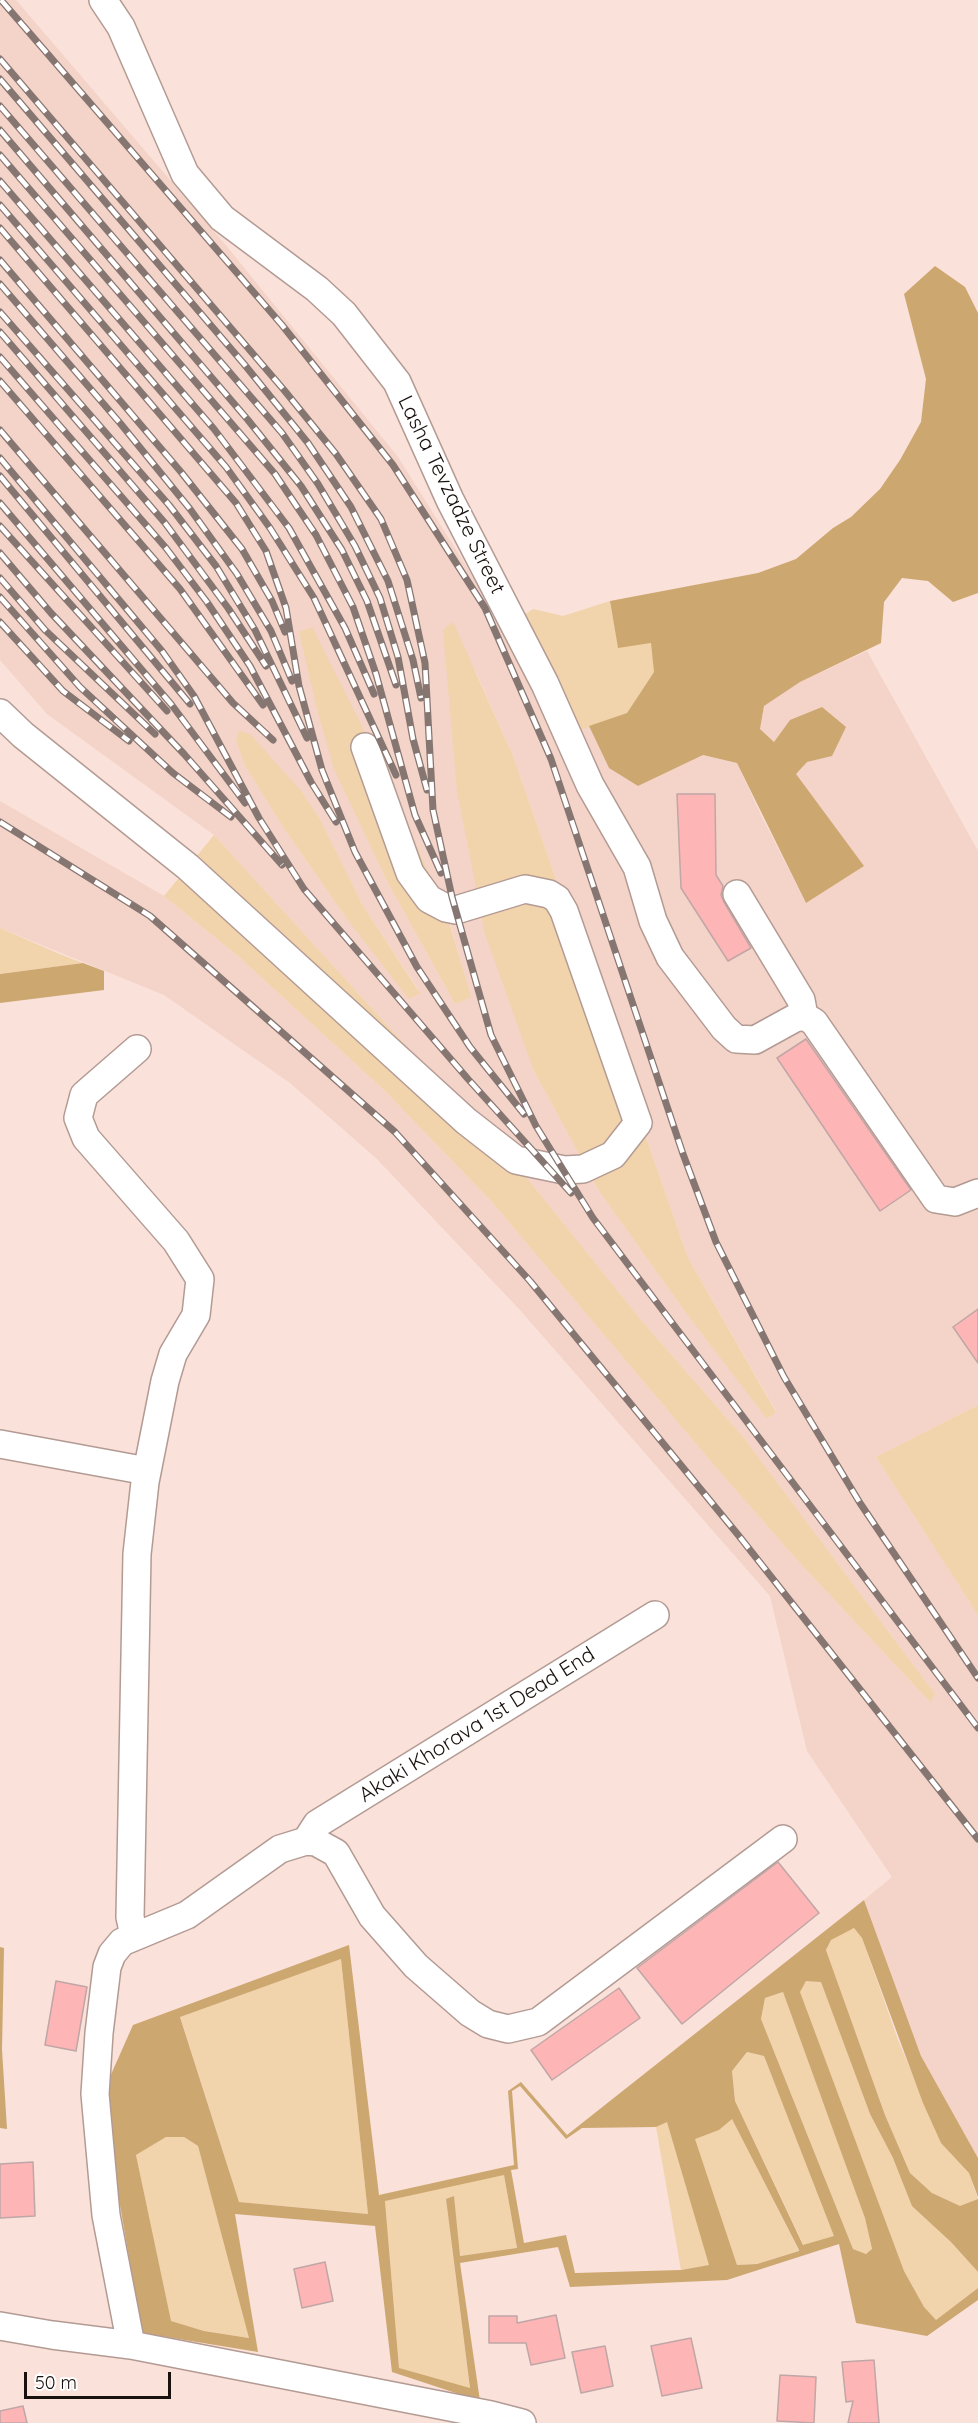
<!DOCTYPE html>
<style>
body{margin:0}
#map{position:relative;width:978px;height:2423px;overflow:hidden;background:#fae1d9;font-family:Quicksand,sans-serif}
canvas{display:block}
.scale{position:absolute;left:24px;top:2372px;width:147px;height:27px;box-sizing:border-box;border:3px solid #19110e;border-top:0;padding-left:8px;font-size:18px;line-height:21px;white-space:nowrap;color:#19110e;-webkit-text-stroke:4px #fff;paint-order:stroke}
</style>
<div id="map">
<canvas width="978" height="2423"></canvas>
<div class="scale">50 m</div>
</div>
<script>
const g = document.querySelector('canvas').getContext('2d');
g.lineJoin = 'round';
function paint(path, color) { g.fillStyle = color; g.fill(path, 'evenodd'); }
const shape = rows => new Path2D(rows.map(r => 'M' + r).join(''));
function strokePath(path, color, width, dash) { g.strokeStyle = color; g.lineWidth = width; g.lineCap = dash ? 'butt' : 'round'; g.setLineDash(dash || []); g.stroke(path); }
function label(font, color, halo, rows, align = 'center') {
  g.font = font + ' Quicksand,sans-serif'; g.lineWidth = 4.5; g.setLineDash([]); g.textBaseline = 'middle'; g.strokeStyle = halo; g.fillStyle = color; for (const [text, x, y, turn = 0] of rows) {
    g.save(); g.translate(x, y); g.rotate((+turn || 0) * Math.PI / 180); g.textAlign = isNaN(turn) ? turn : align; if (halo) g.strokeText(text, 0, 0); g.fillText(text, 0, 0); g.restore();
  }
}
paint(shape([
 [0,0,16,0,224,243,398,457,493,609,556,732,581,730,589,726,609,768,638,786,703,755,737,763,761,815,806,903,863,866,795,774,806,762,832,756,790,720,774,742,760,729,764,706,800,682,867,651,978,851,978,1405,876,1457,978,1615,978,2158,921,2056,864,1900,892,1877,807,1751,770,1596,520,1310,376,1158,290,1083,164,995,0,928,0,801,164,896,238,956,384,1090,491,1201,714,1465,798,1561,929,1701,935,1694,744,1438,641,1320,531,1183,214,835,47,714,0,660],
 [311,627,446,908,470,996,455,1004,388,883,362,827,299,633],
 [475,670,513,756,688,1258,776,1411,768,1419,686,1313,599,1191,534,1071],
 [236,740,302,792,320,819,362,904,420,992,347,919,285,830,244,764]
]), '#f4d3c8');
paint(shape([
 [610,601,618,647,652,643,654,672,627,713,581,730,521,617,533,609,563,616],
 [453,622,513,756,688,1258,776,1412,767,1419,686,1313,599,1191,534,1071,485,934,457,791,443,630],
 [312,627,367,736,445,908,471,997,455,1004,388,883,334,769,317,709,299,632],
 [239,731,250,734,302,792,320,819,362,904,420,993,409,999,347,919,285,830,244,764,236,740],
 [214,835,531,1183,641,1320,744,1438,935,1694,930,1702,798,1561,714,1465,491,1201,384,1090,238,956,164,896],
 [0,928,62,955,83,963,0,974],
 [978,1405,978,1615,876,1457],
 [855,1928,862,1938,898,2040,941,2142,969,2173,978,2199,961,2207,932,2193,910,2173,885,2115,826,1950,831,1940,842,1933],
 [341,1959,368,2214,239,2202,180,2016],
 [806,1981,821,1981,870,2114,893,2158,951,2242,978,2272,978,2288,936,2320,924,2308,904,2271,799,1992],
 [783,1992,865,2217,872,2250,866,2254,853,2249,761,2019,765,1998],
 [747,2052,764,2056,835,2236,804,2246,735,2101,732,2071],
 [732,2118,799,2251,757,2264,737,2265,694,2138,719,2130],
 [667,2121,710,2265,681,2270,656,2127],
 [166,2137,184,2137,198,2146,250,2338,204,2331,170,2321,136,2155],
 [504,2174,517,2249,459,2256,454,2197,446,2199,470,2389,399,2369,385,2200]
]), '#f1d4ab');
paint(shape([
 [935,266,965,287,978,313,978,593,953,602,928,581,902,578,884,602,881,643,800,682,764,706,760,729,774,742,790,720,822,707,846,727,832,756,807,762,796,774,864,866,806,903,737,763,703,755,638,786,609,768,589,726,627,713,654,672,651,643,618,648,610,601,758,573,796,559,833,528,851,517,880,489,900,460,921,422,926,379,904,294],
 [83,963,104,971,104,990,0,1003,0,974],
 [864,1900,921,2056,978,2158,978,2197,969,2173,941,2143,923,2103,862,1938,854,1928,831,1940,826,1950,885,2115,910,2173,932,2193,960,2206,978,2199,978,2272,951,2242,912,2206,893,2158,870,2114,821,1982,806,1981,800,1992,904,2271,924,2307,936,2320,978,2288,978,2300,927,2336,856,2323,839,2244,727,2280,570,2287,558,2247,460,2263,480,2401,392,2372,375,2226,235,2214,258,2352,142,2333,109,2141,109,2079,133,2025,349,1945,379,2195,514,2165,508,2091,521,2082,567,2135],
 [341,1959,368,2214,239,2202,180,2017],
 [783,1992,865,2218,872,2249,866,2254,853,2249,761,2019,765,1998],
 [747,2052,764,2056,834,2236,803,2245,735,2101,732,2071],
 [520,2086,566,2139,582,2128,656,2127,667,2122,709,2265,681,2270,575,2273,566,2235,524,2243,511,2170,518,2169,512,2091],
 [732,2119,799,2250,799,2251,757,2264,737,2265,695,2139,719,2130],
 [166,2137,184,2137,198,2146,249,2338,204,2331,171,2321,136,2155],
 [504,2175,517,2248,460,2256,454,2196,446,2199,470,2388,399,2368,385,2201],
 [0,1947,4,1948,2,2050,7,2129,0,2128]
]), '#cda770');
const building = shape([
 [677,794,715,794,716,875,723,886,721,895,724,902,751,948,728,961,681,888,677,794],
 [806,1039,911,1190,880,1211,777,1058,806,1039],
 [978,1309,978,1363,953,1327,978,1309],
 [778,1862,819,1913,682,2024,637,1968,778,1862],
 [56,1981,87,1987,76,2051,45,2045,56,1981],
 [619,1988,640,2018,552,2080,531,2050,619,1988],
 [33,2162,35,2216,0,2218,0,2164,33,2162],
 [325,2262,333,2301,302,2308,294,2269,325,2262],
 [556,2315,565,2358,531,2365,526,2343,489,2343,489,2316,517,2316,517,2323,556,2315],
 [691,2338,702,2388,662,2396,651,2346,691,2338],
 [605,2346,613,2386,581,2393,572,2352,605,2346],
 [874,2360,879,2423,848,2423,853,2401,846,2402,842,2362,874,2360],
 [780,2375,816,2377,814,2423,777,2421,780,2375],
 [23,2406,27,2423,0,2423,0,2411,23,2406]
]);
paint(building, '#feb5b5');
strokePath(building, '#c0a6a6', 1.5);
const minor = shape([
 [103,0,121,27,185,174,222,218,317,289,344,314,397,382,450,500,545,684,590,785,637,867,653,921,670,957,724,1028,736,1039,755,1040,795,1018,804,1016,814,1022,936,1199,955,1202,978,1193],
 [0,713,23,735,188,867,466,1121,516,1160,564,1170,583,1169,613,1155,638,1123,564,911,557,899,549,894,525,889,456,910,446,908,429,899,410,873,365,747],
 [737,894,801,1000,804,1016],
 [0,1444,147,1471],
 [306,1841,317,1824,655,1615],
 [134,1936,130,1917,137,1554,145,1482,165,1381,173,1354,196,1315,200,1279,176,1241,86,1138,78,1118,84,1095,137,1049],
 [0,2326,52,2335,131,2345,491,2415,522,2423],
 [131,2345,106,2215,95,2094,99,2033,107,1967,112,1954,122,1942,187,1915,280,1849,306,1841,316,1842,336,1853,372,1916,416,1966,470,2013,488,2024,508,2029,538,2022,783,1839]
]);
strokePath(minor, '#b39b94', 30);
strokePath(minor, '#fff', 27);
const rail = shape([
 [1,0,282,325,393,465,485,608,551,759,683,1154,716,1242,784,1377,860,1503,978,1678],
 [0,59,284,390,336,454,381,519,407,580,425,663,433,810,452,897,491,1035,536,1126,593,1218,978,1728],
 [0,79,244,364,308,443,351,507,388,581,413,660,421,698],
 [0,106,282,433,318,484,355,546,380,598,398,657,413,739,427,790],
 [0,130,248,420,301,486,342,550,367,601,396,685],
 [0,155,275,474,316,535,353,607,376,674,415,815,441,873],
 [0,181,214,429,289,528,345,628,374,694],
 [0,205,226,467,270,528,314,598,396,775],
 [0,228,236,503,266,551,286,608,299,686,322,770,355,852,417,967,470,1047,524,1114],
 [0,260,181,472,242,549,272,601,285,632],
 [0,284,120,423,190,509,237,574,271,631,292,681],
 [0,312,169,505,216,566,255,630,307,738],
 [0,332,165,523,228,608,266,666],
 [0,357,166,548,207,602,250,666,311,782,336,822],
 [0,381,180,589,263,705],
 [0,430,233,703,273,740],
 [0,458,162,651,194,696,259,818,304,889,468,1079,571,1193],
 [0,476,190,704],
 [0,503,171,704,245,803],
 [0,526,167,711],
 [0,553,51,613,184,754,282,865],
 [0,578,45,630,155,734],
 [0,597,80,687,173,773,231,817],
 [0,622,63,691,129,741],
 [0,822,150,916,395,1132,530,1281,739,1536,978,1839]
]);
strokePath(rail, '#867671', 7);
strokePath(rail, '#fff', 4.5, [14]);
label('21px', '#19110e', '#fff', [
 ["Lasha Tevzadze Street",451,495,64],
 ["Akaki Khorava 1st Dead End",477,1725,-32]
]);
</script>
